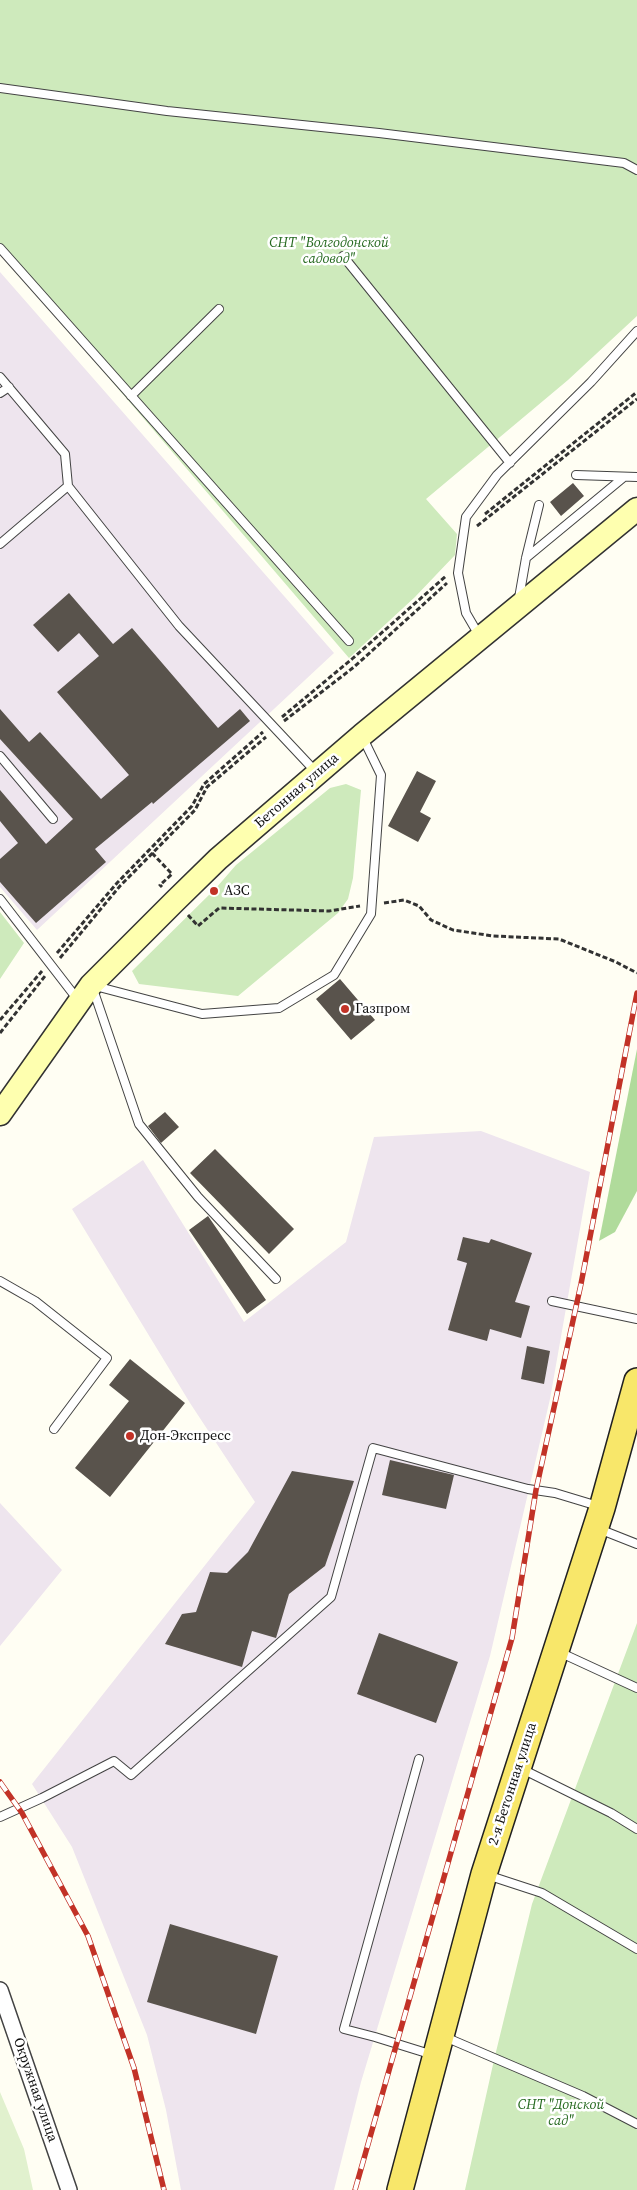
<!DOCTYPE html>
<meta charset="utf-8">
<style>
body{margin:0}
canvas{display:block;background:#fffef3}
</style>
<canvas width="637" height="2190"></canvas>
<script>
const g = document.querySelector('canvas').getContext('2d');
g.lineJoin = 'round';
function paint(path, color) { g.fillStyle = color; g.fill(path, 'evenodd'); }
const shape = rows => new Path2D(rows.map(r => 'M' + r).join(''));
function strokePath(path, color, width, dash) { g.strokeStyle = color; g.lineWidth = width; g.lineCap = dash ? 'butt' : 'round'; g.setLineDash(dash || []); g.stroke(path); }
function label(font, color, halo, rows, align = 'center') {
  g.font = font + ' "Source Serif 4",serif'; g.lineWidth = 5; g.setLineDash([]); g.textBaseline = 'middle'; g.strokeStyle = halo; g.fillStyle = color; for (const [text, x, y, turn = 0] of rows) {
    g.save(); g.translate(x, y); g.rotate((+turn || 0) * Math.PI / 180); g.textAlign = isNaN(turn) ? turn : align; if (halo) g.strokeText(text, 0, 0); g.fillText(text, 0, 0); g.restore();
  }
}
paint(shape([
 [0,272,334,653,37,930,0,887],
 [481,1131,590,1172,550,1399,490,1656,361,2082,334,2190,181,2190,166,2110,147,2035,72,1847,32,1784,255,1502,190,1403,72,1209,143,1160,244,1322,346,1242,374,1137],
 [0,1503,62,1570,0,1646]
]), '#eee5ee');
paint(shape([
 [0,0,637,0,637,316,568,380,426,499,457,534,455,555,415,597,349,658,0,251],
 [346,784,361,790,353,878,348,899,338,913,238,996,139,984,132,971,216,888,236,865,330,788],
 [0,912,24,943,0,979],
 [637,1623,637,2190,465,2190,494,2060,532,1904]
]), '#ceeabc');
paint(shape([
 [637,1049,637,1191,615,1232,599,1241]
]), '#b0db9b');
paint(shape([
 [0,2092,24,2149,33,2190,0,2190]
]), '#e1f1ce');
paint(shape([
 [573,483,584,496,561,516,550,502],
 [69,593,113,644,132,628,218,728,240,709,250,721,153,804,152,802,95,849,106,862,36,923,0,882,0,859,18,843,0,821,0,790,46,844,73,819,0,739,0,709,29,742,40,732,101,799,129,775,57,692,99,656,79,633,58,652,33,625],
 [417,771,436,781,420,812,431,818,418,842,388,826],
 [340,979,375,1020,351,1040,316,999],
 [165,1112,179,1127,161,1143,148,1126],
 [215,1149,294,1229,269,1254,190,1173],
 [208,1216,266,1300,247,1314,189,1230],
 [463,1237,489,1243,491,1239,532,1253,515,1302,530,1306,521,1338,490,1329,487,1341,448,1330,467,1263,457,1260],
 [527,1346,550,1351,544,1384,521,1379],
 [130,1359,185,1403,110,1497,75,1468,129,1401,109,1385],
 [390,1460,454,1475,446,1509,382,1495],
 [292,1471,354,1481,325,1566,289,1594,276,1638,252,1631,242,1667,165,1644,182,1614,196,1612,210,1572,227,1573,248,1552],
 [379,1633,458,1662,436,1723,357,1694],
 [170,1924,278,1956,256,2034,147,2002]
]), '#59534c');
const service = shape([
 [0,88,167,111,379,133,624,163,637,170],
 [0,248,349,641],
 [343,256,510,463],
 [0,377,65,454,68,486],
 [0,393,9,387],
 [131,396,219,309],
 [576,475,637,477],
 [0,544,68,486,179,626,316,772],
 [526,558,624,477],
 [519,598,526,558,539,505],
 [480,637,466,613,458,573,466,517,497,475,591,382,637,331],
 [0,756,53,819],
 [0,899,78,1000],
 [95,986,202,1014,279,1008,334,975,371,914,381,775,363,738],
 [93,989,139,1124,198,1197,276,1279],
 [0,1281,35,1301,107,1358,54,1429],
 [552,1301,637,1319],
 [599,1529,637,1544],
 [559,1652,637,1688],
 [419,1759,344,2029,375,2037,433,2055],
 [522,1769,611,1813,637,1829],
 [0,1817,42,1798,114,1761,131,1775,331,1597,373,1448,528,1489,555,1493,598,1506],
 [487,1875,542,1893,637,1949],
 [445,2037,583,2096,637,2124]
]);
const minor = shape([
 [0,1990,69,2190]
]);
const secondary = shape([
 [0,1114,91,985,175,901,218,859,362,735,637,509]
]);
const primary = shape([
 [400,2190,484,1874,602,1508,637,1381]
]);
strokePath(service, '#434343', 10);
strokePath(minor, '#434343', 18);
strokePath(secondary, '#323232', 25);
strokePath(primary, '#212121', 28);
strokePath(shape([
 [485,514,637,392],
 [477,526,637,399],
 [282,717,352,659,446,576],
 [284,721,354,667,447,583],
 [152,853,172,874,160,885,162,887],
 [384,903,404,900,419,906,431,920,453,930,493,936,559,939,616,962,637,973],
 [188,915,198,926,219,908,329,911,360,906],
 [57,953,117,883,192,806,204,784,263,732],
 [60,958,120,886,195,810,207,787,266,737],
 [0,1020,42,971],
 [0,1033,45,976]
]), '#323232', 3, [5, 2.5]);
strokePath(service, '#fff', 8);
strokePath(minor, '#fff', 15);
strokePath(secondary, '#feffaf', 22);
strokePath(primary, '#f8e76a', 25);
const rail = shape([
 [0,1782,22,1813,88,1936,134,2068,164,2190],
 [355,2190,512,1638,536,1490,581,1284,637,993]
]);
strokePath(rail, '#c23227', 5.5);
strokePath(rail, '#fff', 4, [11]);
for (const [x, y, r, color] of [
 [214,891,5,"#c23227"],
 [345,1009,5,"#c23227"],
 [130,1436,5,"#c23227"]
]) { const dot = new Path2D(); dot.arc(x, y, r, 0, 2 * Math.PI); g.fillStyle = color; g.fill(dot); strokePath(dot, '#fff', 2); }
label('italic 14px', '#25691f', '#fff', [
 ["СНТ \"Волгодонской",329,243],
 ["садовод\"",329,259],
 ["СНТ \"Донской",561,2105],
 ["сад\"",561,2121]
]);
label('14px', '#101010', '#fff', [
 ["Бетонная улица",297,791,-41],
 ["2-я Бетонная улица",513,1784,-72],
 ["Окружная улица",35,2090,71]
]);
label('14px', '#101010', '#fff', [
 ["АЗС",224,891],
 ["Газпром",355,1009],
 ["Дон-Экспресс",140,1436]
], 'left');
</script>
